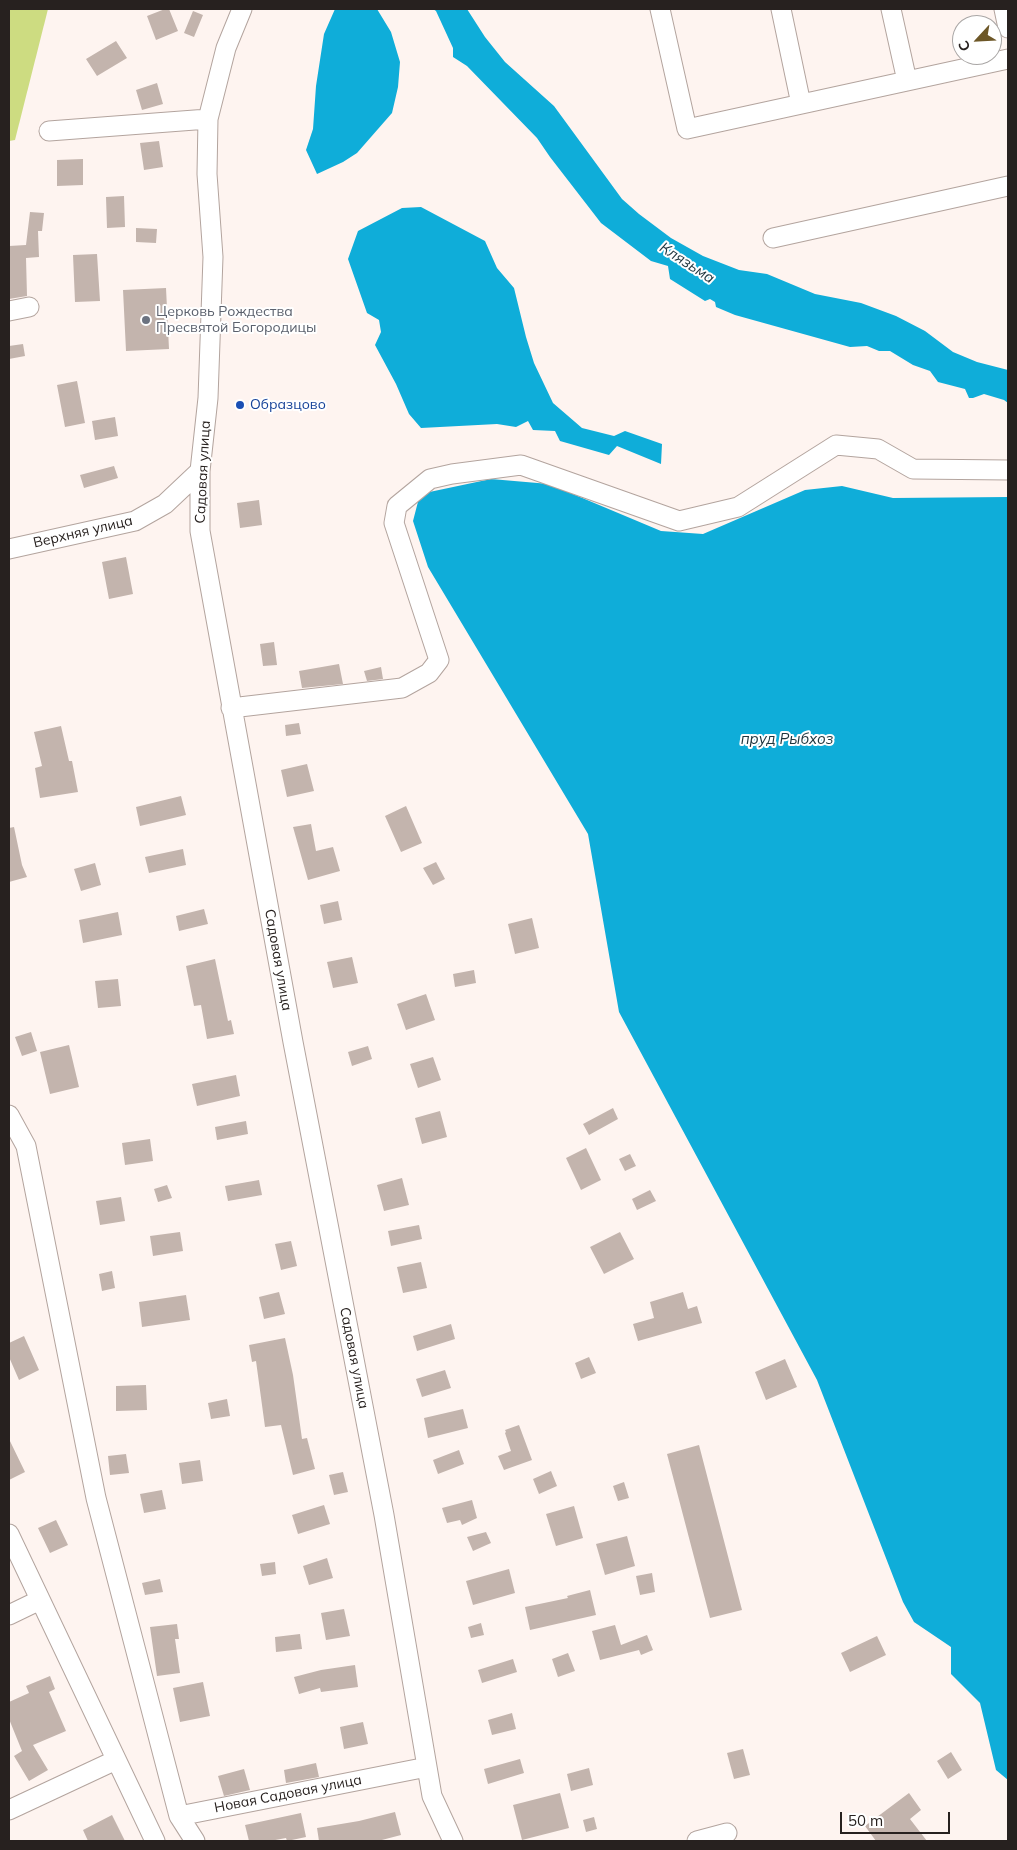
<!DOCTYPE html>
<meta charset="utf-8">
<style>
body{margin:0}
#map{position:relative;width:1017px;height:1850px;overflow:hidden;background:#fef4f0;font-family:Mulish,sans-serif}
canvas{display:block}
.frame{position:absolute;inset:0;border:10px solid #27211f;pointer-events:none}
.north{position:absolute;left:952px;top:15px;width:50px;height:50px;box-sizing:border-box;background:#fff;border:1px solid #a9a6a5;border-radius:50%;rotate:245deg;font-size:14px;font-weight:700;line-height:20px;text-align:center;color:#27211f}
.north::after{content:'';display:block;margin:auto;width:18px;height:22px;background:#6d5727;clip-path:polygon(50% 0,100% 100%,50% 72%,0 100%)}
.scale{position:absolute;left:840px;top:1812px;width:110px;height:22px;box-sizing:border-box;border:2px solid #27211f;border-top:0;padding-left:6px;font-size:15px;line-height:18px;white-space:nowrap;color:#27211f;-webkit-text-stroke:4px #fff;paint-order:stroke}
</style>
<div id="map">
<canvas width="1017" height="1850"></canvas>
<div class="frame"></div>
<div class="north">С</div>
<div class="scale">50 m</div>
</div>
<script>
const g = document.querySelector('canvas').getContext('2d');
g.lineJoin = 'round';
function paint(path, color) { g.fillStyle = color; g.fill(path, 'evenodd'); }
const shape = rows => new Path2D(rows.map(r => 'M' + r).join(''));
function strokePath(path, color, width, dash) { g.strokeStyle = color; g.lineWidth = width; g.lineCap = dash ? 'butt' : 'round'; g.setLineDash(dash || []); g.stroke(path); }
function label(font, color, halo, rows, align = 'center') {
  g.font = font + ' Mulish,sans-serif'; g.lineWidth = 4; g.setLineDash([]); g.textBaseline = 'middle'; g.strokeStyle = halo; g.fillStyle = color; for (const [text, x, y, turn = 0] of rows) {
    g.save(); g.translate(x, y); g.rotate((+turn || 0) * Math.PI / 180); g.textAlign = isNaN(turn) ? turn : align; if (halo) g.strokeText(text, 0, 0); g.fillText(text, 0, 0); g.restore();
  }
}
paint(shape([
 [9,9,48,9,15,140,9,141]
]), '#cddc81');
paint(shape([
 [335,9,377,9,391,32,400,62,398,87,392,113,357,153,343,162,317,174,306,150,313,129,316,86,324,34],
 [433,9,467,9,485,37,505,62,554,106,622,199,639,214,671,238,703,256,739,270,767,274,815,294,861,303,896,316,925,331,953,352,977,362,1008,370,1008,403,1004,400,984,394,973,398,969,398,965,389,938,382,930,371,913,365,890,351,879,351,867,346,850,347,735,315,716,307,715,302,710,299,705,301,670,279,668,266,651,261,601,223,550,157,537,138,467,66,453,57,453,48,436,11],
 [421,207,485,241,497,268,514,288,526,337,534,363,553,403,582,428,614,436,625,431,662,444,661,464,617,446,609,455,560,441,555,431,533,430,528,421,516,427,497,424,421,428,409,414,396,384,375,345,381,332,379,320,367,313,348,259,358,231,402,208],
 [491,479,549,484,661,531,703,534,805,490,842,486,893,498,1008,497,1008,1780,996,1770,980,1703,951,1674,951,1647,914,1622,903,1602,817,1380,619,1012,588,834,428,567,413,521,420,494]
]), '#0fadd9');
paint(shape([
 [165,9,169,9,178,31,156,40,147,16],
 [193,11,203,15,194,37,184,33],
 [116,41,127,58,97,76,86,59],
 [157,83,163,104,142,110,136,90],
 [159,141,163,167,144,170,140,143],
 [83,159,83,185,57,186,57,160],
 [124,196,125,227,107,228,106,197],
 [30,212,44,213,42,231,38,231,39,257,26,258,27,296,9,299,9,246,26,245],
 [136,228,157,229,156,243,136,242],
 [97,254,100,301,75,302,73,255],
 [166,288,169,349,126,351,123,290],
 [23,344,25,356,9,359,9,346],
 [77,381,85,423,65,427,57,385],
 [115,417,118,436,95,440,92,421],
 [114,466,118,478,84,488,80,475],
 [259,500,262,525,240,528,237,503],
 [126,557,133,594,109,599,102,562],
 [274,642,277,665,263,666,260,644],
 [339,664,343,684,302,688,299,671],
 [381,667,383,679,367,681,364,671],
 [299,723,301,734,286,736,285,725],
 [61,726,69,761,72,761,78,792,40,798,35,768,42,766,34,732],
 [307,764,314,791,287,797,281,770],
 [181,796,186,815,140,826,136,807],
 [406,806,422,843,401,852,385,816],
 [311,824,316,851,333,847,340,871,308,880,293,827],
 [14,827,22,865,27,877,9,882,9,828],
 [183,849,186,865,149,873,145,857],
 [436,862,445,879,433,885,423,868],
 [95,863,101,885,81,891,74,869],
 [338,901,342,920,324,924,320,905],
 [204,909,208,924,179,931,176,916],
 [118,912,122,935,83,943,79,920],
 [532,918,539,948,515,954,508,924],
 [352,957,358,983,333,988,327,962],
 [215,959,228,1021,231,1020,234,1034,207,1039,201,1005,194,1006,186,966],
 [474,970,476,983,455,987,453,974],
 [118,979,121,1006,98,1008,95,981],
 [426,994,435,1020,406,1030,397,1004],
 [31,1032,37,1051,22,1056,15,1037],
 [69,1045,79,1087,50,1094,40,1052],
 [368,1046,372,1059,352,1066,348,1052],
 [433,1057,441,1080,418,1088,410,1064],
 [236,1075,240,1096,197,1106,192,1084],
 [613,1108,618,1119,589,1135,583,1124],
 [440,1111,447,1137,422,1144,415,1118],
 [246,1121,248,1134,217,1140,215,1127],
 [150,1139,153,1161,125,1165,122,1143],
 [586,1148,601,1180,581,1190,566,1158],
 [630,1154,636,1166,625,1171,619,1159],
 [402,1178,409,1205,384,1211,377,1185],
 [259,1180,262,1195,228,1201,225,1186],
 [167,1185,172,1198,158,1202,154,1189],
 [650,1190,656,1201,637,1210,632,1199],
 [121,1197,125,1221,100,1225,96,1201],
 [419,1225,422,1239,391,1246,388,1231],
 [180,1232,183,1251,153,1256,150,1236],
 [620,1232,634,1259,604,1274,590,1247],
 [291,1241,297,1266,281,1270,275,1244],
 [421,1262,427,1288,403,1293,397,1267],
 [112,1271,115,1288,102,1291,99,1274],
 [279,1292,285,1314,264,1319,259,1297],
 [683,1292,688,1309,697,1306,702,1323,638,1341,633,1324,654,1318,650,1302],
 [186,1295,190,1320,142,1327,139,1302],
 [451,1324,455,1339,417,1351,413,1336],
 [24,1336,39,1370,19,1380,9,1357,9,1343],
 [285,1338,293,1375,302,1439,307,1438,315,1469,293,1475,281,1425,265,1427,256,1361,252,1362,249,1345],
 [589,1357,596,1373,581,1379,575,1363],
 [785,1359,797,1387,766,1400,755,1372],
 [445,1370,451,1388,422,1397,416,1379],
 [146,1385,147,1410,116,1411,116,1386],
 [227,1399,230,1416,211,1419,208,1403],
 [463,1409,468,1428,428,1438,424,1418],
 [519,1425,532,1460,504,1470,498,1456,511,1451,505,1433,506,1432,505,1430],
 [9,1439,25,1472,9,1480],
 [699,1445,742,1610,710,1618,667,1454],
 [459,1450,464,1464,438,1474,433,1460],
 [126,1454,129,1473,110,1475,108,1456],
 [200,1460,203,1481,182,1484,179,1463],
 [551,1471,557,1486,539,1494,533,1479],
 [343,1472,348,1492,334,1495,329,1475],
 [624,1482,629,1498,618,1501,613,1486],
 [162,1490,166,1509,144,1513,140,1494],
 [472,1500,477,1518,462,1525,460,1520,447,1523,442,1508],
 [324,1505,330,1524,298,1534,292,1515],
 [574,1506,583,1538,556,1546,546,1514],
 [56,1520,68,1545,50,1553,38,1528],
 [486,1532,491,1543,473,1551,467,1537],
 [627,1536,635,1566,605,1575,596,1544],
 [327,1558,333,1578,309,1585,303,1566],
 [275,1562,276,1574,262,1576,260,1564],
 [509,1569,515,1593,473,1605,466,1581],
 [652,1573,655,1592,640,1595,636,1576],
 [160,1579,163,1592,145,1595,142,1583],
 [590,1590,596,1615,530,1630,525,1607,568,1598,567,1596],
 [344,1609,350,1636,326,1640,321,1613],
 [481,1623,484,1635,471,1638,468,1627],
 [177,1624,179,1639,175,1639,180,1673,157,1676,150,1627],
 [615,1625,621,1645,647,1635,653,1650,641,1655,639,1650,600,1660,592,1631],
 [300,1634,302,1649,276,1652,275,1637],
 [877,1636,886,1655,850,1672,841,1653],
 [568,1653,575,1671,558,1677,552,1659],
 [513,1659,517,1672,482,1683,478,1670],
 [355,1665,358,1687,321,1692,320,1688,299,1694,294,1677,321,1670],
 [50,1676,55,1689,49,1692,66,1731,33,1745,48,1770,29,1781,14,1756,22,1751,9,1719,9,1702,29,1693,26,1686],
 [203,1682,210,1716,180,1722,173,1688],
 [512,1713,516,1729,492,1735,488,1720],
 [363,1722,368,1744,344,1749,340,1727],
 [743,1749,750,1775,734,1779,727,1753],
 [951,1752,962,1770,948,1779,937,1761],
 [520,1759,524,1773,488,1784,484,1769],
 [316,1763,319,1777,286,1783,284,1770],
 [589,1768,593,1785,571,1791,567,1774],
 [244,1769,250,1790,224,1796,218,1776],
 [560,1793,569,1828,522,1840,513,1805],
 [909,1793,921,1810,910,1819,927,1841,876,1841,865,1826],
 [395,1812,401,1835,378,1841,319,1841,317,1828,359,1821],
 [301,1813,306,1837,287,1841,286,1838,270,1841,249,1841,245,1825],
 [112,1815,125,1841,88,1841,83,1830],
 [594,1817,597,1829,586,1832,583,1820]
]), '#c3b4ad');
const minor = shape([
 [242,9,226,48,208,119,207,174,213,257,208,398,200,471,200,531,293,1042,384,1515,432,1796,453,1841],
 [660,9,687,129,1008,59],
 [781,9,801,104],
 [891,9,907,81],
 [1004,9,1008,28],
 [49,131,208,119],
 [773,238,1008,186],
 [9,311,29,307],
 [9,549,135,521,165,504,200,471],
 [231,708,402,688,429,673,439,660,394,523,397,506,430,479,452,474,521,465,679,521,738,507,836,445,878,449,913,469,1008,470],
 [9,1115,26,1146,96,1498,179,1816],
 [9,1534,155,1841],
 [9,1615,40,1600],
 [9,1810,116,1760],
 [195,1841,179,1816,427,1767],
 [697,1841,727,1833]
]);
strokePath(minor, '#b3a49e', 21);
strokePath(minor, '#fff', 19);
for (const [x, y, r, color] of [
 [146,320,5,"#6b7280"],
 [240,405,5,"#1a4fb4"]
]) { const dot = new Path2D(); dot.arc(x, y, r, 0, 2 * Math.PI); g.fillStyle = color; g.fill(dot); strokePath(dot, '#fff', 2); }
label('14px', '#5b616d', '#fff', [
 ["Церковь Рождества",156,312],
 ["Пресвятой Богородицы",156,328]
], 'left');
label('14px', '#164399', '#fff', [
 ["Образцово",250,405]
], 'left');
label('14px', '#27211f', '#fff', [
 ["Садовая улица",203,472,-87],
 ["Верхняя улица",83,532,-13],
 ["Садовая улица",278,960,80],
 ["Садовая улица",354,1358,79],
 ["Новая Садовая улица",288,1794,-11]
]);
label('italic 15px', '#1f353e', '#fff', [
 ["Клязьма",687,263,33],
 ["пруд Рыбхоз",787,739]
]);
</script>
